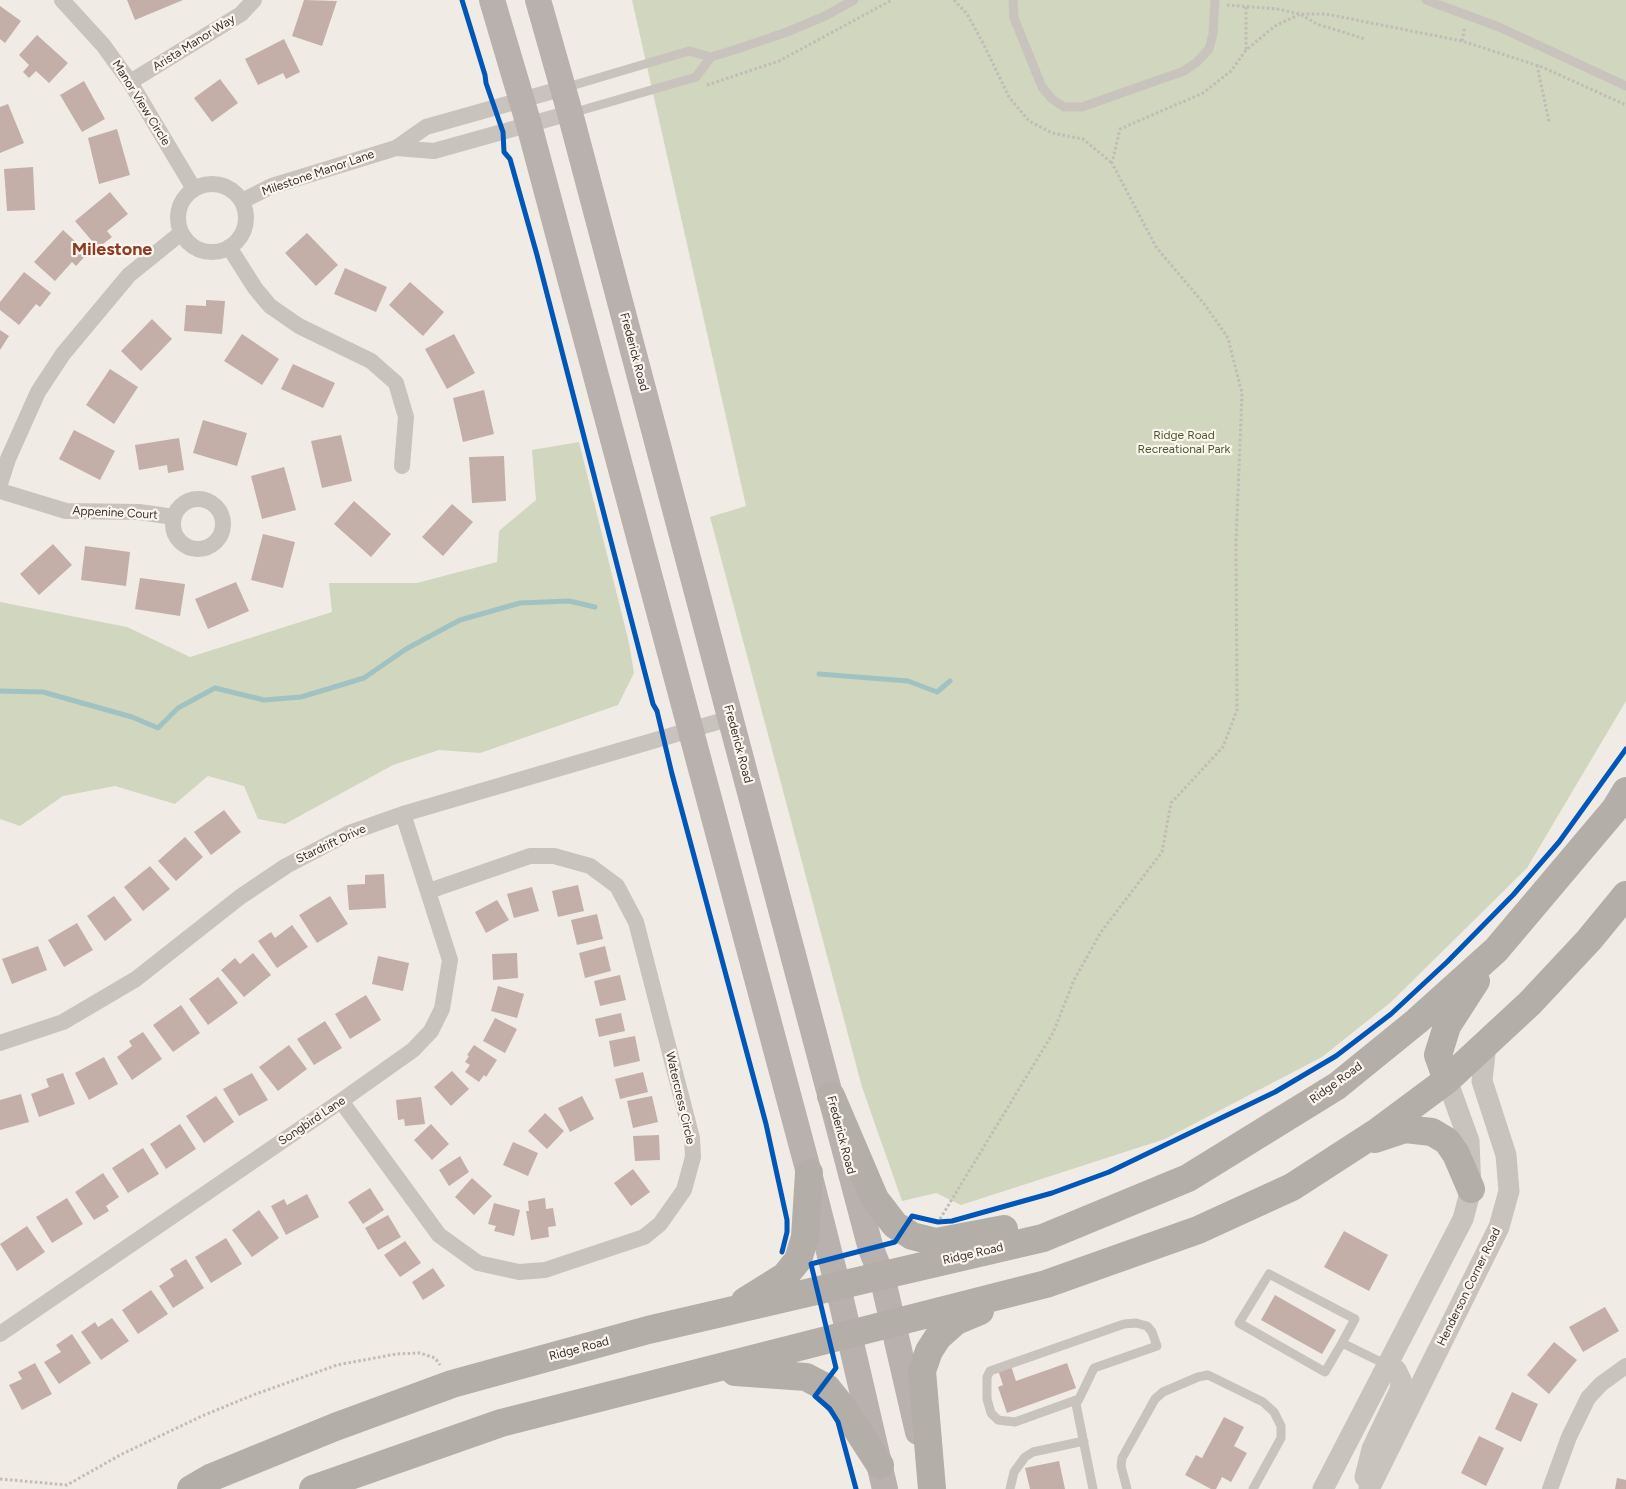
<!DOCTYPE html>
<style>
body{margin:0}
canvas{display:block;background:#f0ebe5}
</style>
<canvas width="1626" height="1489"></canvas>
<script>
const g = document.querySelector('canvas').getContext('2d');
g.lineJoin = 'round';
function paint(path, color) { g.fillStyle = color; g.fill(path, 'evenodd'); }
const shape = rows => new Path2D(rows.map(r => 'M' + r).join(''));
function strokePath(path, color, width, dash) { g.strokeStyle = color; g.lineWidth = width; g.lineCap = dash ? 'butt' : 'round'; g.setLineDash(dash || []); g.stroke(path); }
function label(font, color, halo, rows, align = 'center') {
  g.font = font + ' Figtree,sans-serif'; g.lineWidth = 4.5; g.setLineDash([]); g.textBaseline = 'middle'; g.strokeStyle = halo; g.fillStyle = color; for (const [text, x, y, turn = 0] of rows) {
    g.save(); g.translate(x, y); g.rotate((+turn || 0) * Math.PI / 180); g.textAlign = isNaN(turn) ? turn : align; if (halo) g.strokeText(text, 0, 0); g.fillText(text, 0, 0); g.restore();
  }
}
paint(shape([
 [632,0,1626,0,1626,701,1527,868,1391,1002,1322,1057,1165,1139,961,1205,936,1193,902,1201,862,1087,710,517,746,506],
 [579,442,629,643,634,673,618,705,480,753,439,750,393,765,285,824,258,819,244,786,208,776,175,804,115,786,63,796,20,826,0,819,0,602,127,627,190,657,332,612,329,583,417,583,497,562,499,531,536,500,532,450]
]), '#d1d6bf');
strokePath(shape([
 [819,674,908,681,937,692,950,681],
 [0,691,43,692,132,717,158,728,178,708,215,688,264,700,301,697,364,678,406,649,460,620,520,603,569,601,595,607]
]), '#a1c2c1', 5);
paint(shape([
 [127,0,183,0,135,20],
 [304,0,337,1,322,46,292,36],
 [0,6,21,21,5,43,0,39],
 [37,35,68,63,49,83,36,71,29,78,23,72,29,65,19,55],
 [284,39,300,72,286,79,283,73,258,85,245,59],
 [220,79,238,103,212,122,194,98],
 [84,81,105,119,82,132,60,95],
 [8,104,24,143,0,153,0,107],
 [117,129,130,175,99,184,88,138],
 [33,167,35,210,7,211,4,169],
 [110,192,128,214,107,231,112,237,98,248,75,221],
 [63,230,88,253,76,266,72,262,55,281,34,262],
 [307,233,338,265,316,286,285,253],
 [345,268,387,287,376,312,334,294],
 [24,272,51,293,40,307,36,304,19,325,0,310,0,302],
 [410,282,444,312,423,336,389,305],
 [206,300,225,301,222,334,184,331,186,305,206,306],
 [152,319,172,339,141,371,121,351],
 [0,330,9,336,0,350],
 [242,334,279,359,262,385,224,361],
 [454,334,475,373,447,389,425,349],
 [293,364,335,383,323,408,281,389],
 [110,369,138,387,114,424,86,405],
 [484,390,494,434,463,442,453,398],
 [203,420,247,433,237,466,193,453],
 [74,430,115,451,100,480,59,459],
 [341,435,352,481,322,488,311,441],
 [179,438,184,470,168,473,167,465,139,470,135,445],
 [504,456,506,501,472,503,469,457],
 [284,467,296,510,262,519,251,476],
 [354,501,391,534,371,557,334,524],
 [452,504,473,522,443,556,422,537],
 [263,534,295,542,283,588,251,580],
 [53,544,72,565,39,595,20,574],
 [85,546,130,552,126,586,81,580],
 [140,578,185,584,180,616,135,609],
 [236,582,249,611,208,629,195,599],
 [224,810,241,832,211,855,194,832],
 [185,837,203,857,176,881,158,861],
 [150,866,170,889,143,911,124,887],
 [384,874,386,908,349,910,347,885,365,884,365,875],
 [578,885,584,911,558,917,552,891],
 [532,887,539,911,514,918,507,894],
 [114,896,132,920,105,941,87,916],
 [330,896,348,924,317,943,299,915],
 [497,900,509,920,486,933,475,912],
 [597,914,603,939,577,945,571,920],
 [77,923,93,950,64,967,48,940],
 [292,925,308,947,277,968,258,941,271,932,275,938],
 [38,946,47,970,12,984,2,959],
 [605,946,611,971,585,978,579,953],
 [253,953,271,975,244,997,221,970,235,958,240,964],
 [517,953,518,978,493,980,492,954],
 [378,956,409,963,403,991,372,984],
 [620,975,626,1000,600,1006,594,981],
 [218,977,238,1003,208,1025,189,999],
 [498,986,524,994,517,1018,491,1011],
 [366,995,381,1020,350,1039,335,1014],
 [181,1005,200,1033,173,1052,153,1025],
 [621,1013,625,1031,599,1037,595,1019],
 [495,1018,517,1029,505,1053,483,1041],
 [325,1021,342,1048,314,1065,297,1039],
 [143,1032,162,1059,132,1080,117,1057,132,1046,129,1041],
 [635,1036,640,1061,614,1067,609,1041],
 [289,1045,307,1069,278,1091,259,1067],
 [474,1045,497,1060,486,1077,484,1075,479,1082,465,1072,470,1065,465,1062,469,1056,467,1055],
 [104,1057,118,1084,89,1100,75,1073],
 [452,1071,469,1089,451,1106,434,1087],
 [643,1072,648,1092,620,1099,615,1079],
 [63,1073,75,1104,39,1117,31,1094,49,1087,46,1079],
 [252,1073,268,1100,239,1116,223,1089],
 [21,1094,29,1122,0,1130,0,1100],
 [216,1096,234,1122,204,1143,186,1116],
 [582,1096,594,1119,570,1132,558,1108],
 [652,1096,658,1122,633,1128,627,1101],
 [421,1097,425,1124,405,1126,404,1119,398,1120,396,1100],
 [545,1113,564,1131,547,1149,528,1131],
 [180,1124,196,1149,166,1169,150,1144],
 [431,1124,449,1144,432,1160,414,1140],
 [659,1135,660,1160,635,1161,633,1136],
 [513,1142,538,1153,528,1176,503,1165],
 [143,1148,159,1174,128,1193,112,1168],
 [460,1156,469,1172,449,1186,439,1170],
 [633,1169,650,1192,631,1206,614,1183],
 [103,1173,119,1197,106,1206,109,1211,94,1220,75,1192],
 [472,1178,492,1196,474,1215,455,1197],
 [370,1188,384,1210,363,1224,348,1202],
 [307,1194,319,1217,286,1235,271,1206,284,1199,287,1205],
 [67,1198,83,1224,52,1243,36,1217],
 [545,1198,546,1209,553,1208,556,1226,548,1227,549,1237,531,1240,526,1211,529,1211,528,1201],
 [494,1203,520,1210,514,1236,494,1231,496,1226,488,1224],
 [259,1210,279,1238,252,1257,232,1230],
 [388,1215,401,1237,378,1250,365,1228],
 [27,1226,45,1252,17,1271,0,1244],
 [1344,1231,1388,1255,1369,1291,1324,1267],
 [226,1238,242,1264,211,1283,195,1257],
 [405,1241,421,1263,400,1277,384,1255],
 [186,1259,204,1288,173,1308,159,1286,174,1276,170,1269],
 [433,1268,445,1286,423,1300,412,1282],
 [151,1290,168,1314,138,1334,122,1310],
 [1275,1295,1336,1330,1322,1354,1261,1320],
 [1605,1307,1619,1331,1583,1352,1569,1327],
 [112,1318,129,1341,101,1360,81,1332,95,1322,98,1327],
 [72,1334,91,1363,59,1384,44,1362,61,1352,56,1345],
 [1554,1342,1577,1360,1549,1394,1527,1375],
 [35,1363,52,1394,22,1410,9,1385,22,1379,18,1372],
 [1067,1363,1076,1388,1007,1413,998,1387,1003,1385,998,1370,1011,1366,1016,1381],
 [1512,1392,1538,1404,1521,1442,1495,1429],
 [1224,1417,1244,1427,1234,1446,1247,1453,1231,1482,1222,1477,1216,1489,1211,1489,1185,1475,1196,1455,1202,1458],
 [1479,1436,1504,1448,1486,1486,1461,1473],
 [1059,1461,1065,1489,1030,1489,1025,1468],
 [1617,1478,1626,1480,1626,1489,1615,1489]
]), '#c3afa7');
strokePath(shape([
 [954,0,967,14,983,43,1009,97,1029,121,1052,133,1083,139,1112,163],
 [1227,5,1277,9,1300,14,1317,24,1365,39],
 [1246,7,1246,50],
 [1462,41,1465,26],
 [1537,65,1549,122],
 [707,85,779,61,892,0],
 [940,1219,1053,1033,1074,980,1101,932,1162,852,1171,803,1223,747,1237,710,1236,542,1242,393,1228,338,1205,305,1156,247,1112,163,1120,129,1203,93,1231,71,1246,50,1275,26,1300,14,1326,14,1462,41,1542,67,1626,105],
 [0,1479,67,1485,122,1454,202,1416,253,1395,337,1365,396,1354,420,1353,435,1358,440,1365]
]), '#c2bbb6', 3, [2.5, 2.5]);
strokePath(shape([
 [1013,0,1014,18,1042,87,1052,99,1064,107,1082,107,1184,71,1197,62,1209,49,1213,34,1215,0],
 [1426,0,1499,27,1626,86],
 [564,88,689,51,711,57,737,49,787,32,825,16,854,0],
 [572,113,696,77,711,57],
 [1342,1343,1325,1372,1239,1323,1269,1274,1355,1319,1342,1343,1387,1365],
 [1079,1399,1015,1422,998,1420,991,1413,987,1399,987,1377,990,1371,1124,1324,1136,1323,1147,1326,1152,1332,1157,1346,1094,1368,1079,1399,1076,1404,1093,1489],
 [1010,1489,1014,1472,1025,1457,1033,1452,1084,1441],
 [1127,1489,1121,1466,1122,1458,1155,1399,1163,1392,1198,1377,1208,1375,1263,1402,1274,1412,1281,1426,1281,1438,1253,1489]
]), '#c9c3be', 9);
strokePath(shape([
 [62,0,103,45,130,82,194,189],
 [130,82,241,14,254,0],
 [396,148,434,151,570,113],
 '178 218a34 34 0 1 1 68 0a34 34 0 1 1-68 0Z',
 [242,201,272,186,396,148,426,127,564,88],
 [229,247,255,288,270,306,299,326,371,361,396,383,406,417,402,466],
 [0,484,8,459,38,392,63,354,129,275,181,233],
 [0,491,66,511,139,512,174,517],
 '173 524a25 25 0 1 1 50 0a25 25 0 1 1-50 0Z',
 [0,1043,63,1022,136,979,240,897,286,866,349,833,403,814,731,718],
 [341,1101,439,1235,478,1263,519,1272,545,1270,644,1237,660,1224,684,1190,693,1157,692,1138,636,922,617,886,590,866,554,856,530,856,429,891],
 [0,1334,341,1101,413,1050,431,1031,442,1009,450,960,403,814],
 [1550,1489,1569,1437,1588,1398,1601,1384,1626,1366]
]), '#c9c3be', 16);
strokePath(shape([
 [1365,1477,1372,1449,1400,1390,1401,1380,1396,1370,1387,1365],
 [1323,1489,1463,1219,1471,1189,1469,1141,1447,1080],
 [1369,1489,1499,1227,1509,1191,1506,1155,1482,1081,1486,1044]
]), '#c9c3be', 21);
strokePath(shape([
 [492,0,529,125,809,1173,838,1287,885,1489],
 [538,0,570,113,871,1249,882,1276,918,1432]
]), '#b8b1ad', 26);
strokePath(shape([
 [1447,1080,1438,1055,1447,1026,1476,981],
 [831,1096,875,1199,895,1225,912,1236,936,1242,1004,1229],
 [1375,1139,1405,1129,1432,1132,1447,1141,1456,1154,1471,1189],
 [745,1301,785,1276,798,1260,805,1237,809,1173],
 [735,1372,806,1377,827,1388,843,1408,880,1465],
 [191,1489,210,1478,335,1427,452,1384,648,1330,1043,1238,1188,1178,1337,1086,1417,1021,1496,950,1615,809,1626,791],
 [313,1489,501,1423,1046,1284,1198,1230,1292,1187,1377,1132,1447,1080,1530,1003,1589,940,1626,895],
 [932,1489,922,1371,929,1351,938,1337,956,1321,980,1311]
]), '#b4aea8', 28);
strokePath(shape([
 [462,0,485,75,486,83,503,132,504,152,510,159,537,255,653,704,657,711,672,774,766,1124,787,1220,787,1232,782,1252],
 [856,1489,838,1422,830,1409,815,1396,836,1368,811,1264,895,1242,912,1216,938,1222,952,1221,1052,1193,1109,1172,1275,1092,1336,1056,1391,1014,1447,962,1513,895,1559,842,1626,749]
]), '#0057b8', 5);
label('12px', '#3b302b', '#fbf5ee', [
 ["Arista Manor Way",194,43,-32],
 ["Manor View Circle",141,103,58],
 ["Milestone Manor Lane",318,173,-19],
 ["Frederick Road",634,352,75],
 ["Appenine Court",115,513,3],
 ["Frederick Road",738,744,75],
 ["Stardrift Drive",331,844,-25],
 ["Ridge Road",1336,1083,-36],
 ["Watercress Circle",680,1098,77],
 ["Songbird Lane",312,1121,-34],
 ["Frederick Road",841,1135,75],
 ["Ridge Road",973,1254,-13],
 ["Henderson Corner Road",1469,1287,-64],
 ["Ridge Road",579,1349,-15]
]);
label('12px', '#4a5a2e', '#fbf5ee', [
 ["Ridge Road",1184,435],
 ["Recreational Park",1184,449]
]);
label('bold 18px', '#8c3b22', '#fbf5ee', [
 ["Milestone",112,250]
]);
</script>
